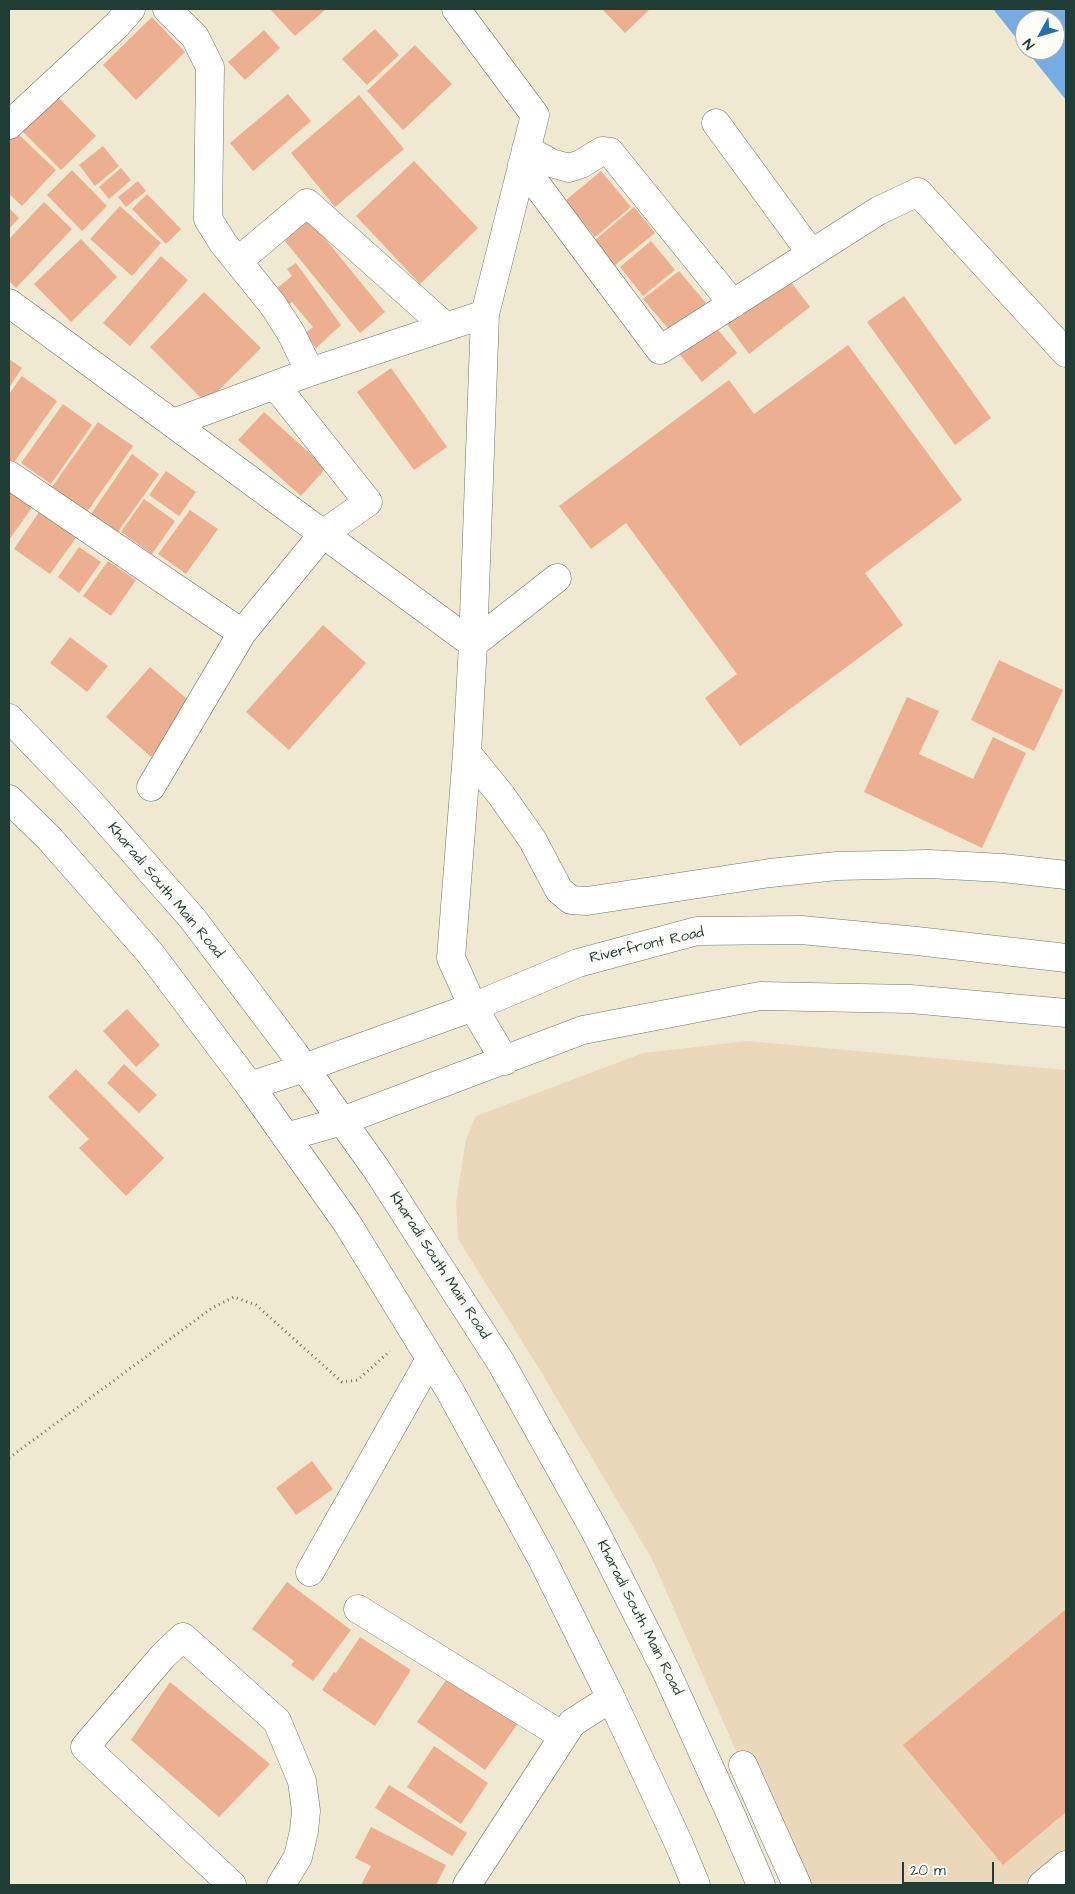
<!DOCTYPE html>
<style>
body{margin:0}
#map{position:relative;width:1075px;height:1894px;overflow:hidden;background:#f0e9d1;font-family:"Architects Daughter",sans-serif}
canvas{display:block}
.frame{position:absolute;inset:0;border:10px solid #1f3d34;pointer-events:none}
.north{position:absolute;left:1015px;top:10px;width:50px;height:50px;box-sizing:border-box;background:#fdfcf7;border:1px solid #a4b0a9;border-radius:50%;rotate:231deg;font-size:14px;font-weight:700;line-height:20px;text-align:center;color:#1f3d34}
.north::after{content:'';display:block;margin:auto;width:18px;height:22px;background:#1f6fb2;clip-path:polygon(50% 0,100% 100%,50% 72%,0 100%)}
.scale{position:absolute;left:902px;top:1862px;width:92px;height:22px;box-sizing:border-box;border:2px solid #1f3d34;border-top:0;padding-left:6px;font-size:15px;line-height:18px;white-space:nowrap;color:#1f3d34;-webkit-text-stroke:4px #fdfcf7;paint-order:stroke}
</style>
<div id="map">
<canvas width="1075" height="1894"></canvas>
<div class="frame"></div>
<div class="north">N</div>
<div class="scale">20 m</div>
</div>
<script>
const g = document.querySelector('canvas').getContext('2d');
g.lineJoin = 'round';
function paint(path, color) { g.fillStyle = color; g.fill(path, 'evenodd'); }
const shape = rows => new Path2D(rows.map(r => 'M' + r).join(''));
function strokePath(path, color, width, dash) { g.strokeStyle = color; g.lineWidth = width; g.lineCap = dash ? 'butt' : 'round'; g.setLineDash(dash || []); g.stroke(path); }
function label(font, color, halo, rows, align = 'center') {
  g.font = font + ' "Architects Daughter",sans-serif'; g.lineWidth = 4; g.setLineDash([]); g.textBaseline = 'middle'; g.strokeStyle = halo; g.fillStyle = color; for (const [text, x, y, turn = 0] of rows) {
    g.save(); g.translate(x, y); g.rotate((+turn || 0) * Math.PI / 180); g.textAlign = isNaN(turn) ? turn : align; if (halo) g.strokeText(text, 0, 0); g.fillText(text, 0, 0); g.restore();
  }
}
paint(shape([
 [747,1041,1066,1070,1066,1885,791,1885,768,1824,652,1559,535,1362,458,1239,456,1203,466,1139,476,1116,643,1053]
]), '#ebd8ba');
paint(shape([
 [993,9,1066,9,1066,100,1026,50,1055,50,1055,20,1025,20,1025,49]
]), '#76abe4');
paint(shape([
 [270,9,326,9,295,36],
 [602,9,650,9,625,33],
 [152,17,185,52,136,100,103,65],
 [375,29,399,55,367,85,342,59],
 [264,30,280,48,245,80,228,62],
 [415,45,452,84,403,130,367,91],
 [54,93,96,136,61,170,19,128],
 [288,94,311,121,253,171,230,143],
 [359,95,404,149,335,207,291,153],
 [16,132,56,170,22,206,9,194,9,139],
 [103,146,119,166,95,186,79,165],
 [414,161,478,228,420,284,356,216],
 [121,168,131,180,109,199,99,187],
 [72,170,107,206,82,231,47,195],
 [601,171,631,207,595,237,565,201],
 [138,181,146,191,126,207,118,197],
 [147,194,181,229,166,244,132,209],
 [44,202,72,229,16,288,9,281,9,239],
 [120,206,161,243,132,276,90,239],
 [634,207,655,233,614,266,594,241],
 [9,208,19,218,9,229],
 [309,219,385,312,360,333,284,240],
 [81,239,117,277,71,322,34,284],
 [651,241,675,270,643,296,620,267],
 [161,256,188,280,130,346,103,323],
 [296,263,341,325,316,348,304,334,313,327,292,302,284,309,271,293,292,276,287,269],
 [679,271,706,303,671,332,643,299],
 [788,278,810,307,749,354,727,324],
 [204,292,261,348,206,403,150,347],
 [904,296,991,418,955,445,867,322],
 [711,321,737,353,702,382,676,350],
 [848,345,962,500,865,573,903,625,740,746,705,698,737,674,626,523,591,549,559,506,729,380,754,414],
 [9,359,22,368,9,388],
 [391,368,447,447,414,470,357,392],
 [22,376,57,401,12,465,9,463,9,394],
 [63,404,92,425,51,484,21,463],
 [264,412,326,468,301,496,238,440],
 [98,422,133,446,87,512,52,487],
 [132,454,159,474,117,533,91,514],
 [166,471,196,492,179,516,149,495],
 [9,488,33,506,9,540],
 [144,499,175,521,152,554,121,532],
 [41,509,78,535,50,574,14,549],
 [190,510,218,529,186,574,158,554],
 [79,547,101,562,79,593,58,577],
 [108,561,136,580,111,616,83,596],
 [323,625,366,663,289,750,246,712],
 [70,637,108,666,87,692,50,663],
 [999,660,1063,690,1034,751,971,720],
 [150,667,195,706,151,757,106,717],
 [907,697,939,711,919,754,973,779,993,737,1026,753,982,848,864,792],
 [127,1009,160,1045,136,1067,103,1031],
 [124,1064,157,1095,139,1113,107,1083],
 [76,1069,164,1158,126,1196,79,1148,89,1139,48,1097],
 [312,1461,333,1489,296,1515,276,1488],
 [287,1582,351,1630,313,1681,291,1665,294,1661,252,1629],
 [1066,1609,1066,1812,1003,1865,903,1745],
 [360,1637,411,1670,375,1726,322,1690,334,1672,336,1673],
 [453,1670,521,1719,485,1770,417,1722],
 [170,1682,270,1764,219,1817,131,1740],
 [434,1746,488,1783,461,1824,407,1787],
 [389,1785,467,1833,452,1856,375,1808],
 [371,1827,446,1865,436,1885,361,1885,371,1866,355,1858]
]), '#ecaf8f');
const minor = shape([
 [167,9,195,37,210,67,208,219,223,243,273,305,291,333,310,372],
 [456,9,535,115,485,314,473,644,467,753,451,958,473,1007,505,1061],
 [716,123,811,253],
 [9,125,116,26,131,9],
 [526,149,551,163,569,168,581,164,602,151,610,152,733,304],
 [522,165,660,350,878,211,918,192,1066,353],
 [238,261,307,203,446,327],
 [9,303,473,644,557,578],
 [173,423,310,372,485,314],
 [9,475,242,633],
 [467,753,501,795,532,839,559,890,571,900,587,901,770,873,837,866,929,864,1003,868,1066,875],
 [151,787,242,633,323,534,368,502,275,385],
 [250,1086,304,1068,473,1007,578,963,697,931,801,930,917,941,1066,958],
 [286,1137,342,1121,583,1030,760,996,910,999,1066,1013],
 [310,1572,430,1359],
 [358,1609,563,1736],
 [743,1765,797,1885],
 [232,1885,85,1747,163,1656,183,1637,277,1721,302,1781,306,1811,304,1831,298,1857,281,1885],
 [467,1885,572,1723,611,1698],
 [1042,1885,1066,1865]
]);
const major = shape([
 [9,718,89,801,192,918,294,1053,377,1170,500,1361,595,1531,666,1671,732,1817,761,1885],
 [9,799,49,838,150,953,250,1086,347,1223,450,1391,542,1559,611,1698,679,1844,696,1885]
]);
strokePath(minor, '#68796b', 29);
strokePath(major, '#68796b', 29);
strokePath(shape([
 [9,1458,212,1308,234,1297,256,1305,342,1382,358,1380,390,1351]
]), '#68796b', 3, [1, 4]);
strokePath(minor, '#fff', 28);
strokePath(major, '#fff', 28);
label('15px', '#1f3d34', '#fdfcf7', [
 ["Kharadi South Main Road",165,891,50],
 ["Riverfront Road",647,946,-13],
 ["Kharadi South Main Road",439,1266,57],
 ["Kharadi South Main Road",639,1618,63]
]);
</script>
